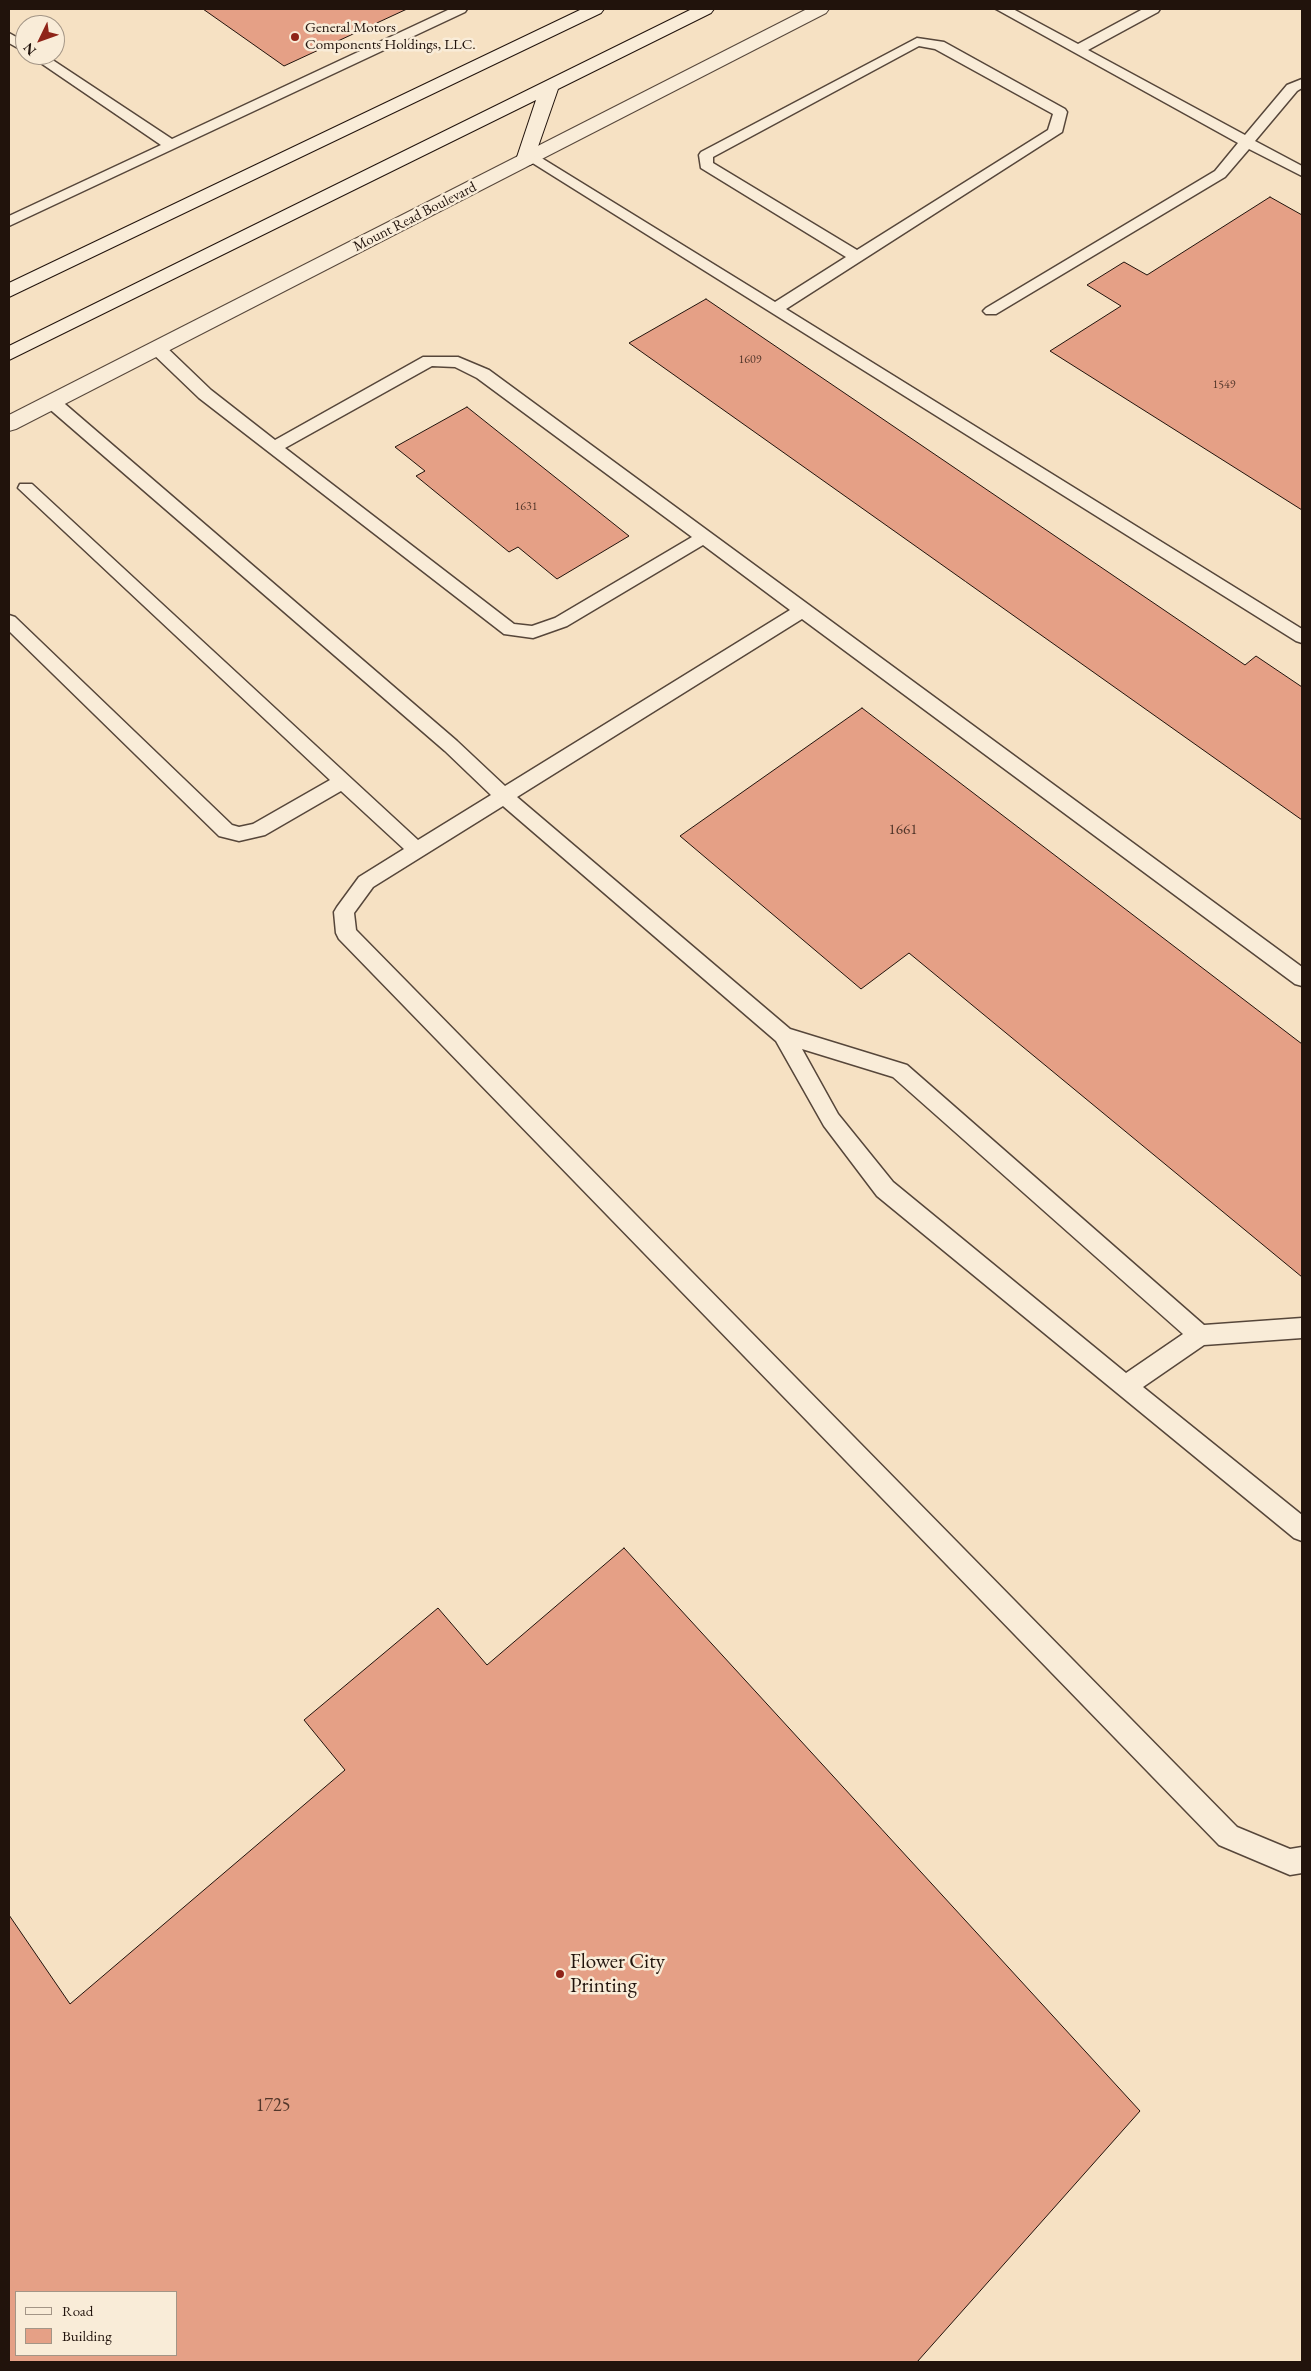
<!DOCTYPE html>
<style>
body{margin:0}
#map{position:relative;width:1311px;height:2371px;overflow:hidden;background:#f6e1c3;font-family:"EB Garamond",serif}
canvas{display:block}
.frame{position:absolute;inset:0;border:10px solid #21130c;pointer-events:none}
.legend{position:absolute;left:15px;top:2291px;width:162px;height:65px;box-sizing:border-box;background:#f9ecd8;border:1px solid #a39586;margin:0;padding:6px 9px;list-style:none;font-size:15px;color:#21130c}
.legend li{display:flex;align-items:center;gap:10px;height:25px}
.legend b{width:25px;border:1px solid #a39586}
.north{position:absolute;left:15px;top:15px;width:50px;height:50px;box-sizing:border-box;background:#f9ecd8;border:1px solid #a39586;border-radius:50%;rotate:228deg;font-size:14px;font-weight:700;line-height:20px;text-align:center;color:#21130c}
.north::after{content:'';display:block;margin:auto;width:18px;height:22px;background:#8f2418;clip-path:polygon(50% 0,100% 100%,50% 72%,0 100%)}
</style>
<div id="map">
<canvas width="1311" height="2371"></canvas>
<div class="frame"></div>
<ul class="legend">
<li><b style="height:6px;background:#f9ecd8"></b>Road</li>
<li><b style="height:14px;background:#e5a086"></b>Building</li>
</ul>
<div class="north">N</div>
</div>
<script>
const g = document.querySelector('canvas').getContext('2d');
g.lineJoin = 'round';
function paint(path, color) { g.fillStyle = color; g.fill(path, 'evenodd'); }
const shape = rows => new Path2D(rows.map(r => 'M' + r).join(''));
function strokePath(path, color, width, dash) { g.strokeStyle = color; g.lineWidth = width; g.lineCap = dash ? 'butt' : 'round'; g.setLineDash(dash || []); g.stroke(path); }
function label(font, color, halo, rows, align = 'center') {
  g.font = font + ' "EB Garamond",serif'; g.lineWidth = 5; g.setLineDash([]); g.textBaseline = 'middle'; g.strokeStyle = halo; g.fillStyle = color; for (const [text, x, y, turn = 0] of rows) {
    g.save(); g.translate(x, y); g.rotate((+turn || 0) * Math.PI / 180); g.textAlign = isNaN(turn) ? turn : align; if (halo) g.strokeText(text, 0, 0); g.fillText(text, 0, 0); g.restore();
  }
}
const building = shape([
 [203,9,407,9,284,66,203,9],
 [1270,197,1302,215,1302,510,1050,351,1121,306,1087,285,1124,262,1147,275,1270,197],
 [706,299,1245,665,1256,656,1302,687,1302,820,629,343,706,299],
 [467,407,629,536,557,579,518,547,509,552,416,476,425,471,395,447,467,407],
 [862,708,1302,1044,1302,1277,909,953,861,989,680,836,862,708],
 [624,1548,1140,2111,917,2362,9,2362,9,1915,70,2004,345,1770,304,1720,438,1608,487,1665,624,1548],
 [16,2292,176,2292,176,2355,16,2355,16,2292]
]);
paint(building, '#e5a086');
strokePath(building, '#21130c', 1);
const lane = shape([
 [450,9,467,9,465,12,9,226,9,216,161,145,29,55,45,55,172,139,450,9],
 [996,9,1013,9,1078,44,1143,9,1160,9,1158,12,1088,50,1245,135,1287,85,1302,79,1302,88,1297,91,1255,141,1302,166,1302,176,1249,149,1225,177,996,314,986,314,983,311,986,308,1215,171,1238,143,996,9],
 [9,33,25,42,25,52,9,43,9,33],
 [917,38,944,42,1065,109,1067,112,1062,132,786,309,1302,629,1302,643,1296,641,523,157,525,154,535,154,775,302,846,257,701,168,699,155,701,152,917,38],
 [919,46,935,49,1053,114,1048,130,857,250,713,163,713,157,919,46],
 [157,343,163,344,211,390,275,440,423,357,458,357,489,370,1302,967,1302,986,1295,984,802,619,517,797,790,1029,907,1065,1204,1325,1302,1318,1302,1338,1204,1345,1143,1387,1302,1515,1302,1541,1294,1538,877,1196,824,1126,776,1041,503,806,373,887,354,913,356,930,1237,1827,1290,1849,1302,1847,1302,1873,1290,1875,1219,1845,339,939,336,933,334,912,337,907,359,877,404,849,341,791,265,835,239,841,219,836,9,631,9,615,15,617,232,825,239,827,253,824,330,780,18,488,20,484,32,484,418,840,491,795,445,751,46,406,44,402,46,398,58,398,457,741,505,786,790,610,703,545,567,626,533,638,504,634,199,398,151,352,149,348,151,344,157,343],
 [432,366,455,367,477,378,692,537,555,618,532,626,514,624,285,448,432,366],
 [802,1049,893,1077,1183,1334,1126,1373,893,1182,838,1114,802,1049]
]);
const street = shape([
 [807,9,829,9,826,13,16,429,9,431,9,415,807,9]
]);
const secondary = shape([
 [582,9,604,9,601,13,9,297,9,283,582,9],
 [692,9,714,9,711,13,558,89,532,164,525,166,518,164,516,160,536,100,9,360,9,346,692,9]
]);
strokePath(lane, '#56463a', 3);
strokePath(street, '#56463a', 2);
strokePath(secondary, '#21130c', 2);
paint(lane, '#f9ecd8');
paint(street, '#f9ecd8');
paint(secondary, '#f9ecd8');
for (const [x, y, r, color] of [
 [295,37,5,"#8f2418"],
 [560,1974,5,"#8f2418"]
]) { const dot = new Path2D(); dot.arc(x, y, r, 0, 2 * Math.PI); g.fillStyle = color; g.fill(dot); strokePath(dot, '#f9ecd8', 2); }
label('12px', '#52362a', null, [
 ["1609",750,360],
 ["1549",1224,385],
 ["1631",526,507]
]);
label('15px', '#21130c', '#f9ecd8', [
 ["General Motors",305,28],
 ["Components Holdings, LLC.",305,45]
], 'left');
label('15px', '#21130c', '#f9ecd8', [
 ["Mount Read Boulevard",415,217,-27]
]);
label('15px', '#52362a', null, [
 ["1661",903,830]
]);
label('18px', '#52362a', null, [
 ["1725",273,2106]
]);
label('21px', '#21130c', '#f9ecd8', [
 ["Flower City",570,1962],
 ["Printing",570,1986]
], 'left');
</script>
